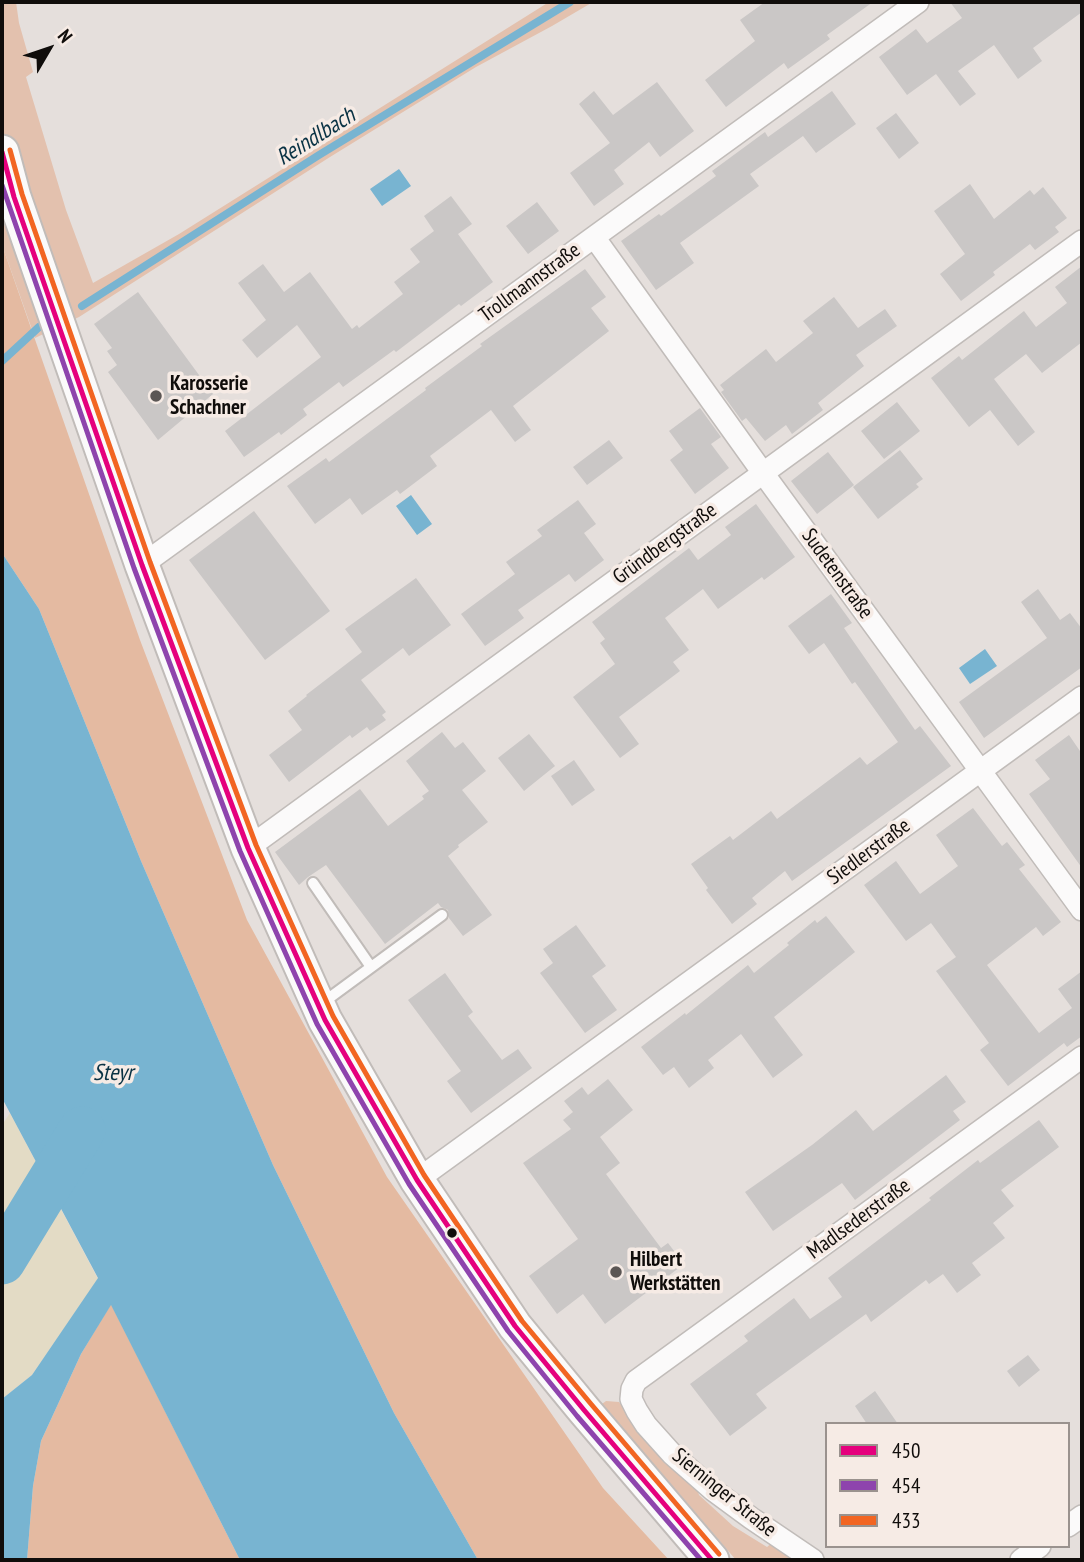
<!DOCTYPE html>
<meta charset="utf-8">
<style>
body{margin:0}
#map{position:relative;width:1084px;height:1562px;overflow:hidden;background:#e5dfdc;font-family:"PT Sans Narrow",sans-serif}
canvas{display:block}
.frame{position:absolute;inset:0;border:4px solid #100d0b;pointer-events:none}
.legend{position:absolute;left:825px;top:1422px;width:245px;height:126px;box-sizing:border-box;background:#f6ebe5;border:2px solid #9a928e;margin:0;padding:9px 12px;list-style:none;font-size:21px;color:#100d0b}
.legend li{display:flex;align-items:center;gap:14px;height:35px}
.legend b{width:35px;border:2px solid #9a928e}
.north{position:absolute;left:14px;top:14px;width:70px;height:70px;-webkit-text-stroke:5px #f6ebe5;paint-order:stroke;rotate:51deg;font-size:19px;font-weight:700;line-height:28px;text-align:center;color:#100d0b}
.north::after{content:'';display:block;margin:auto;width:24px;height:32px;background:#100d0b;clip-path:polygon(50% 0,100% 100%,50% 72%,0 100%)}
</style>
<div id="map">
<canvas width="1084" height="1562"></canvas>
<div class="frame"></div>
<ul class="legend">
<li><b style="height:9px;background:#e5007d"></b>450</li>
<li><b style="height:9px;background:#8e44ad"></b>454</li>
<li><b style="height:9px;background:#f26522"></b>433</li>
</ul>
<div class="north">N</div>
</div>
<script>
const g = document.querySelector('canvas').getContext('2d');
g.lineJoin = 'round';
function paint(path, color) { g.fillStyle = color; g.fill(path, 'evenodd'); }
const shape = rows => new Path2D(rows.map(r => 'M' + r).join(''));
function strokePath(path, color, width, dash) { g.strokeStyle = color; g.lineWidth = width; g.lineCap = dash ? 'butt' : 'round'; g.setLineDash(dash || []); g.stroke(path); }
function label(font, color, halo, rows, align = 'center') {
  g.font = font + ' "PT Sans Narrow",sans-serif'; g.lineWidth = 7; g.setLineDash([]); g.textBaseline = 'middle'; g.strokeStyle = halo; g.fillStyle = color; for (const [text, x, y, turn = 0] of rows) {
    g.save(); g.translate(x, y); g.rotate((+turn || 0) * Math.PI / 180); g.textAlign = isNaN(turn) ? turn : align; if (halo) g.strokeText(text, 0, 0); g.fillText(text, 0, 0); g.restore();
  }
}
paint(shape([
 [2,2,16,2,19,23,33,72,26,77,66,210,93,283,179,234,549,2,593,2,552,26,476,67,330,157,79,317,35,338,2,245],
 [606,1401,619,1402,639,1429,695,1482,699,1495,733,1526,767,1547,773,1542,798,1560,736,1560,602,1404]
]), '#e3c1ae');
paint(shape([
 [2,245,140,640,247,920,387,1177,603,1488,669,1560,478,1560,394,1413,273,1165,141,861,39,609,2,553],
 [111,1304,240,1560,27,1560,33,1486,41,1441,81,1354]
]), '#e4baa1');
paint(shape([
 [10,1113,98,1279,32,1375,2,1399,2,1125]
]), '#e3dbc5');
paint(shape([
 [399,169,411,186,382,206,370,189],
 [411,495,432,524,417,535,396,506],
 [2,553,39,609,141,861,273,1165,394,1413,478,1560,240,1560,111,1305,81,1354,41,1441,33,1486,27,1560,2,1560,2,1399,32,1375,98,1278,2,1098],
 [985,649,997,666,970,684,959,668]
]), '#78b4d1');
strokePath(shape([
 [82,306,319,155,570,2],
 [2,361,39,327]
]), '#78b4d1', 8);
strokePath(shape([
 [2,1261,82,1130]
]), '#78b4d1', 47);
paint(shape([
 [765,2,873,2,827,35,830,39,788,69,784,63,726,107,705,80,755,41,740,20],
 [950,2,1082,2,1082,12,1033,48,1042,61,1018,79,994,45,958,71,976,94,960,106,936,74,907,95,879,57,916,29,927,43,962,18],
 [657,82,694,131,660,157,649,142,614,170,624,184,594,206,570,173,610,143,579,104,594,91,613,115],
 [832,91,856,124,816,153,803,136,750,174,759,186,680,243,694,263,656,290,621,241,659,214,661,216,716,176,712,171,765,132,768,137],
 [896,113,919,143,899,159,876,128],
 [970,184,994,219,1030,190,1034,195,1043,187,1067,218,1055,227,1059,232,1035,250,1030,244,993,272,995,275,961,301,940,274,965,254,934,211],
 [451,196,472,224,458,234,493,282,461,306,459,304,396,352,394,350,343,387,339,382,303,409,307,415,281,435,279,432,244,457,225,431,321,357,297,325,257,358,242,340,266,320,238,283,263,264,284,292,310,272,352,329,357,325,359,328,403,294,394,282,420,262,410,249,434,231,424,216],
 [537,202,559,231,528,254,506,226],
 [1082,266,1082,342,1042,373,1026,354,994,379,1035,432,1018,446,990,410,969,427,931,378,959,356,962,360,1024,311,1036,327,1067,303,1055,287],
 [585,269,606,297,591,308,609,331,513,406,531,430,515,442,491,410,430,456,437,466,400,494,397,490,362,515,350,498,315,524,287,486,326,458,329,462,426,390,425,388,482,346,480,344],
 [138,292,213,394,158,440,108,372,117,365,107,351,112,348,94,324],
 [834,297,858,328,885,309,897,326,856,355,864,366,818,403,823,410,792,434,786,425,765,441,746,418,742,421,721,392,724,390,720,385,766,349,776,362,813,333,803,321],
 [897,402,920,431,884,459,861,431],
 [700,408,721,437,711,444,729,468,695,494,670,460,683,450,669,431],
 [609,440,623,458,587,485,573,467],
 [900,450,923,479,916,484,919,487,878,519,853,487],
 [828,452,854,485,817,514,791,481],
 [578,500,596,524,584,533,604,560,575,582,569,574,518,610,524,618,485,646,461,614,515,574,506,562,542,536,537,530],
 [756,504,795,557,764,580,762,577,718,609,703,589,665,618,689,650,673,662,680,671,619,717,639,744,620,758,573,697,615,664,600,643,605,639,592,622,689,548,698,560,731,535,725,527],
 [254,511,330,611,265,660,189,560],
 [416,578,451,625,409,656,403,648,361,680,386,712,382,715,386,720,370,731,367,727,352,738,350,735,289,782,269,755,302,730,288,711,307,696,306,695,362,652,345,629],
 [1038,589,1060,620,1070,613,1082,629,1082,667,984,738,959,702,1047,638,1021,602],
 [831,594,852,623,844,628,915,730,920,726,951,766,792,881,785,871,752,898,757,904,732,924,706,890,708,888,691,864,730,836,733,840,771,811,777,819,860,757,867,765,898,742,855,682,852,684,824,643,809,654,788,626],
 [442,732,455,748,463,742,486,771,462,790,488,822,458,845,459,847,448,856,492,915,463,936,449,918,448,910,441,907,438,903,385,944,326,865,308,877,299,885,275,852,360,789,388,826,424,799,422,796,429,791,406,761],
 [529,734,555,766,524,791,498,758],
 [1069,735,1082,754,1082,868,1029,794,1050,779,1035,760],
 [574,760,595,790,572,806,551,776],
 [973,808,1002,846,1007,842,1025,865,1019,869,1061,922,1043,936,1036,927,987,965,1039,1033,1072,1008,1058,989,1082,971,1082,1036,1067,1047,1064,1043,1008,1086,980,1050,989,1043,936,971,956,957,931,923,906,941,864,885,896,861,920,894,958,866,936,835],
 [826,916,855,952,774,1017,803,1055,773,1078,741,1034,708,1060,714,1068,689,1088,674,1067,663,1075,641,1047,685,1013,686,1015,748,965,754,973,789,945,787,943,815,920,817,923],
 [576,925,606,966,592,976,617,1010,585,1033,540,973,553,963,543,949],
 [445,973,473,1012,468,1016,502,1060,518,1049,532,1068,471,1113,447,1081,461,1071,408,1000],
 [946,1075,966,1102,953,1111,960,1120,855,1200,842,1183,773,1231,745,1192,812,1145,856,1110,873,1131],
 [608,1079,633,1110,600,1137,620,1163,606,1174,661,1248,668,1243,684,1264,605,1324,583,1294,557,1314,529,1276,578,1239,523,1163,571,1129,563,1120,573,1112,564,1101,582,1087,588,1095],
 [1039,1120,1059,1147,1001,1190,1014,1206,993,1223,1005,1238,972,1263,981,1275,957,1293,943,1274,929,1284,926,1280,871,1322,866,1314,756,1394,767,1408,730,1436,690,1384,748,1341,744,1336,794,1298,810,1319,842,1297,828,1278,931,1200,929,1198,978,1160,980,1163],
 [1028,1355,1040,1370,1019,1387,1007,1371],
 [875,1391,898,1424,867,1424,855,1406]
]), '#cac7c6');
const lane = shape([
 [313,883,371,967],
 [321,1004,442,915]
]);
const street = shape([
 [594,237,763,473,1082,910],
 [142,565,918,2],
 [248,848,1082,241],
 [417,1180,1082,697],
 [1068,1526,1082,1516],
 [813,1560,751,1518,713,1490,672,1454,646,1425,637,1411,631,1399,632,1389,636,1381,1082,1057],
 [1021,1560,1040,1546]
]);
const primary = shape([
 [2,152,14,197,142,565,248,848,325,1020,417,1180,515,1326,584,1410,712,1560]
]);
strokePath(lane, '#c1bcb9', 14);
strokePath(street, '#c1bcb9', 24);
strokePath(primary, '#c1bcb9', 37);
strokePath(lane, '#fbfafa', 10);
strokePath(street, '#fbfafa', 21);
strokePath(primary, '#fbfafa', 33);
strokePath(shape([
 [2,152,14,197,142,565,248,848,325,1020,417,1180,515,1326,584,1410,712,1560]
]), '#e5007d', 5);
strokePath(shape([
 [2,185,134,568,240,851,317,1024,409,1184,508,1331,577,1416,701,1560]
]), '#8e44ad', 5);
strokePath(shape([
 [10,150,22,194,150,562,256,845,333,1016,424,1175,522,1321,591,1404,719,1554]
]), '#f26522', 5);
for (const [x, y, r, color] of [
 [156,396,7,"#5b5654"],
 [452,1233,6,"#100d0b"],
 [616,1272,7,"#5b5654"]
]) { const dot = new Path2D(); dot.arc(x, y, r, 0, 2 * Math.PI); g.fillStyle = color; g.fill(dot); strokePath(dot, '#f6ebe5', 2.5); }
label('21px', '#100d0b', '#f6ebe5', [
 ["Trollmannstraße",530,283,-36],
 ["Gründbergstraße",665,544,-36],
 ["Sudetenstraße",837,574,54],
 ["Siedlerstraße",869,852,-36],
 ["Madlsederstraße",859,1219,-36],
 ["Sierninger Straße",724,1493,39]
]);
label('bold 21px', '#100d0b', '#f6ebe5', [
 ["Karosserie",170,384],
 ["Schachner",170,408],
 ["Hilbert",630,1260],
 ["Werkstätten",630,1284]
], 'left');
label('italic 23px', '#093244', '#f6ebe5', [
 ["Reindlbach",316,137,-32],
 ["Steyr",113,1073]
]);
</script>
